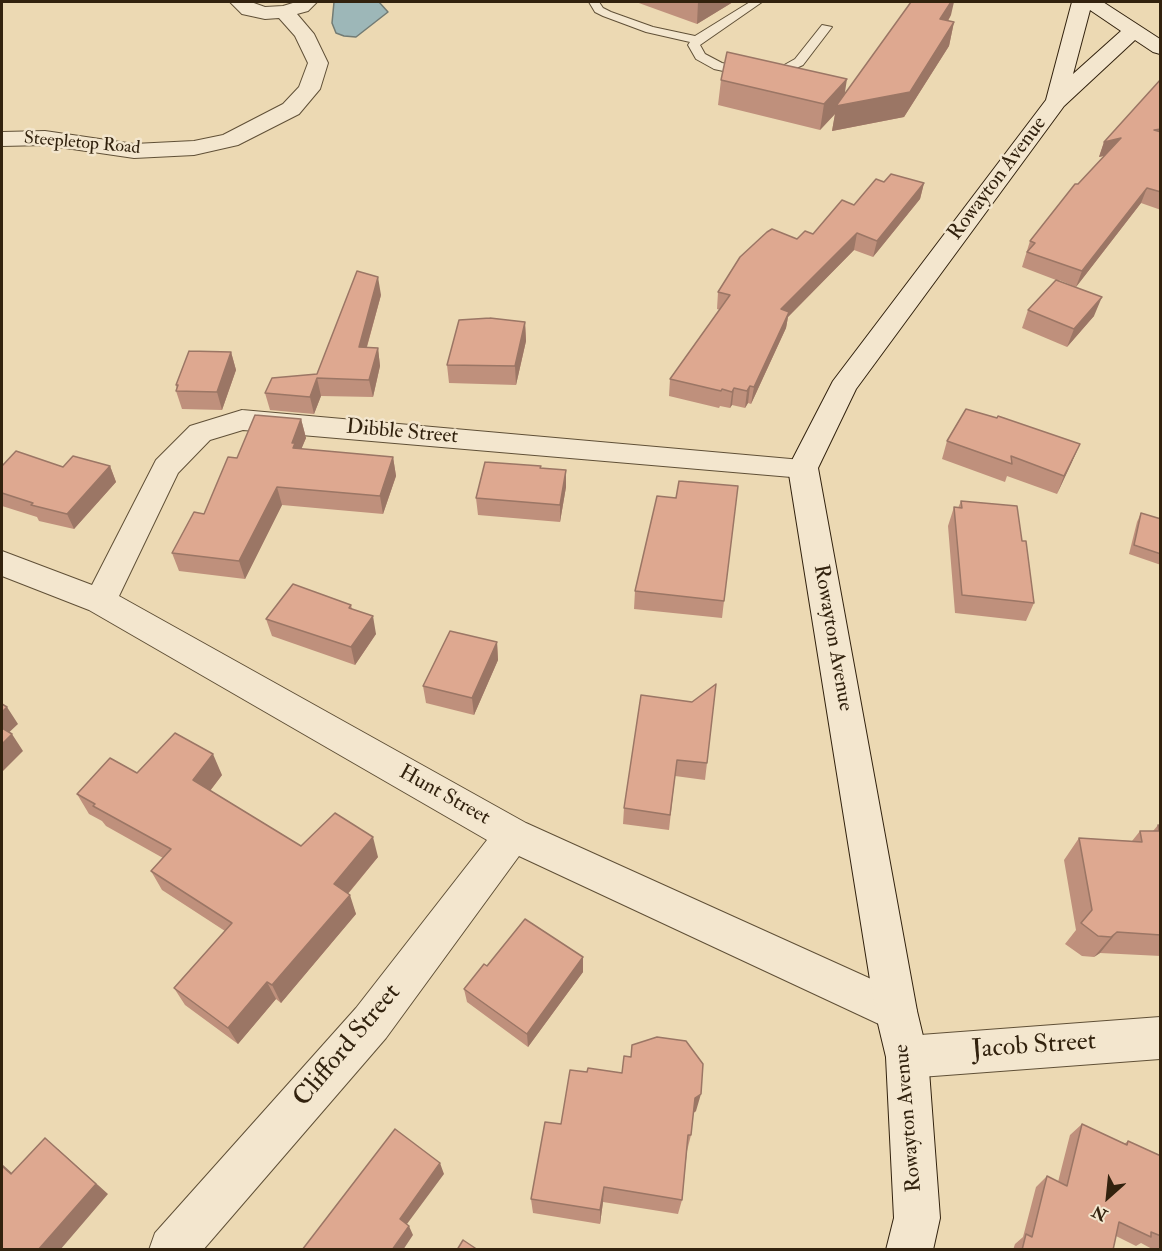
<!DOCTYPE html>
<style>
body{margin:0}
#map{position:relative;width:1162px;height:1251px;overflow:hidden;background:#ecd9b3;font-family:"IM FELL Double Pica",serif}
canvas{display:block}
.frame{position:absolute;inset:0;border:3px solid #32220e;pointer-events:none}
.north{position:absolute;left:1078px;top:1167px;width:60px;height:60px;-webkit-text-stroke:4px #f3e6ce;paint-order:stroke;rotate:207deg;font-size:16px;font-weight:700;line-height:24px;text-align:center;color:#32220e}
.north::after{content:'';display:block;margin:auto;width:21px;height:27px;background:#32220e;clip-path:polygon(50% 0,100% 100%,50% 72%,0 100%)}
</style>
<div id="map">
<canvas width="1162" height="1251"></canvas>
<div class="frame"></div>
<div class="north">N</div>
</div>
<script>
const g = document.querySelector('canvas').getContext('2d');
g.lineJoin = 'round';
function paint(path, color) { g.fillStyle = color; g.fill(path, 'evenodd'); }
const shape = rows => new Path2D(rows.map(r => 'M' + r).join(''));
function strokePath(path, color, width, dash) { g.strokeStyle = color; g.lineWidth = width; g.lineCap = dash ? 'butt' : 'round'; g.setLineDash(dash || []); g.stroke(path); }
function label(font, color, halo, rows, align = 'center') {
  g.font = font + ' "IM FELL Double Pica",serif'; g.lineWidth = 5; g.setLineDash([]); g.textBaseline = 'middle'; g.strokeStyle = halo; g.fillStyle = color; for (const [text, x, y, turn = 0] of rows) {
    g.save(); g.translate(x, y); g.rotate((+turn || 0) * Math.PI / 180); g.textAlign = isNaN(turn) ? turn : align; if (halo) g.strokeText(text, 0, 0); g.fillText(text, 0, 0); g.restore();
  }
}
const water = shape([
 [334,2,379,2,388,12,356,37,344,36,336,33,332,23,334,2]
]);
paint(water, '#9db7b8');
strokePath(water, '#727b74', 1.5);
const lane = shape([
 [589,2,599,2,603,8,611,12,653,27,695,36,750,2,762,2,700,45,705,54,722,63,751,69,779,68,795,59,822,25,832,27,803,65,781,75,751,77,714,69,696,59,688,45,690,42,646,32,603,16,595,12,589,2]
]);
const street = shape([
 [230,2,251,2,265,7,283,6,296,2,317,2,308,11,297,14,314,34,328,63,320,89,299,114,238,145,194,155,134,158,45,145,2,146,2,132,45,131,134,144,194,141,223,135,283,104,299,87,308,63,295,36,279,18,265,19,242,14,230,2],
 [242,410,813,461,818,468,813,475,803,478,243,430,210,440,178,473,119,596,526,823,911,997,917,1011,911,1025,896,1031,881,1025,519,856,386,1038,203,1250,149,1250,155,1233,356,1008,487,840,89,610,2,576,2,551,92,585,156,460,190,426,242,410],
 [1160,1017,1160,1059,907,1078,892,1072,886,1057,892,1042,907,1036,1160,1017]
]);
const secondary = shape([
 [1072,2,1103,2,1160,39,1160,54,1153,52,1135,40,1064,106,856,389,818,468,917,1011,928,1057,940,1218,933,1250,886,1250,894,1218,886,1057,875,1011,788,468,833,381,1046,100,1072,2],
 [1090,10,1121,31,1073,74,1090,10]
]);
strokePath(lane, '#605037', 2);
strokePath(street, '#605037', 2);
strokePath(secondary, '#32220e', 2);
paint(lane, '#f3e6ce');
paint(street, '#f3e6ce');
paint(secondary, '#f3e6ce');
paint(shape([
 [636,2,733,2,697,24],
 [951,15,948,21,954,22,949,46,904,117,832,131,835,114,820,130,718,105,721,80,845,94],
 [1161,79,1161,210,1141,203,1076,287,1059,280,1094,316,1067,347,1022,328,1028,310,1056,280,1022,267,1030,241,1078,184,1104,156,1099,157,1104,142],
 [884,182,924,183,920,199,873,257,854,250,788,317,786,328,751,404,748,403,745,408,732,405,730,408,720,406,719,408,669,396,670,379,720,310,717,309,718,292,797,239,813,234,854,205],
 [381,295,367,347,378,348,380,366,373,397,321,396,314,414,270,410,265,393,317,374],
 [525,322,526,341,516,385,449,383,447,365],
 [231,352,236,370,222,410,182,409,176,391,177,389,176,385],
 [301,419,306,438,301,449,393,457,396,476,383,514,282,505,245,579,179,571,172,553,204,514,237,458],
 [947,441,1080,444,1057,494,1007,476,1005,482,942,459],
 [2,466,63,467,110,466,116,482,74,529,39,521,37,517,2,506],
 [541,468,566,487,560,522,478,515,476,498],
 [961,501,1022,541,1034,603,1026,621,955,613,948,526,954,507,958,508],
 [1141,513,1161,519,1161,565,1129,554,1137,522],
 [635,591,724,601,722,618,634,609],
 [351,605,352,609,376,634,355,665,272,636,266,619],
 [497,642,498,660,474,715,426,703,423,686],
 [641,695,707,763,705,780,675,776,669,830,623,824,624,808],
 [137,773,222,775,210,791,301,846,378,857,348,894,356,914,281,1003,276,999,238,1044,185,1005,174,988,225,931,162,890,151,871,163,858,106,826,102,821,89,814,77,794],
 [1158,825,1161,826,1161,956,1100,953,1094,957,1082,956,1065,944,1076,930,1064,860,1079,838,1132,841,1140,831,1153,831],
 [583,957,583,972,528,1047,467,1002,464,989,487,966],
 [587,1072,696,1111,693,1113,691,1135,687,1151,682,1200,678,1214,603,1202,600,1224,533,1213,531,1199,561,1124],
 [1082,1124,1124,1144,1128,1141,1161,1156,1161,1250,1154,1250,1141,1243,1136,1246,1116,1236,1113,1250,1013,1250,1015,1244,1023,1237,1036,1187,1047,1176,1058,1182,1070,1135]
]), '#bf907c');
paint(shape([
 [698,2,733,2,697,24],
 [951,2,954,2,951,15,935,43,940,19],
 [954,22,949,46,904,117,832,131,835,114,820,130,824,104,847,79,843,105],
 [1121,138,1115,153,1099,157,1104,142],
 [924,183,920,199,873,257,877,241],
 [1147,188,1141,203,1076,287,1082,271],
 [857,233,854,250,788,317,786,328,751,404,754,387,781,309],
 [378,277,381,295,362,364,359,347],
 [1102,297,1094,316,1067,347,1074,329],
 [525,322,526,341,516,385,515,366],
 [378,348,380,366,373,397,369,380],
 [231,352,236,370,222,410,217,392],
 [317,378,321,396,314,414,310,397],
 [750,386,748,403,745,408,747,391],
 [734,388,732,405,730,408,732,392],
 [301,419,306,438,298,457,297,467,292,443],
 [1080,444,1072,462,1057,494,1064,476],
 [393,457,396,476,383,514,380,496],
 [110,466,116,482,74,529,67,514],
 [566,470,566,487,560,522,560,505],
 [277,487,282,505,245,579,239,561],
 [373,616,376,634,355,665,351,647],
 [497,642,498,660,474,715,472,698],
 [7,707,18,724,2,739,2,712],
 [12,734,23,751,2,772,2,744],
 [213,754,222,775,203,800,193,780],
 [373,837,378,857,340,903,334,884],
 [350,895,356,914,281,1003,272,985],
 [1117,932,1100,953,1094,957,1111,937],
 [583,957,583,972,528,1047,527,1034],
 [267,982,276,999,238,1044,228,1028],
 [701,1094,696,1111,691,1115,695,1098],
 [58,1149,108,1194,60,1250,38,1250],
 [440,1163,444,1174,404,1228,400,1219],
 [2,1164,25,1185,11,1174,2,1166],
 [604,1187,603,1202,600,1224,600,1210],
 [409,1226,413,1235,403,1250,392,1250]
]), '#9b7665');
const building = shape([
 [911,2,951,2,940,19,954,22,910,92,836,106,911,2],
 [727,52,847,79,824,104,721,80,727,52],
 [1161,79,1161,129,1154,130,1161,132,1161,192,1147,188,1082,271,1027,252,1035,243,1030,241,1075,184,1078,184,1121,138,1104,142,1161,79],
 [891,174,924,183,877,241,857,233,781,309,789,312,754,387,750,386,747,391,734,388,732,392,722,389,721,391,670,379,730,295,718,292,740,257,767,232,772,229,797,239,805,231,813,234,842,200,854,205,876,179,884,182,891,174],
 [357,271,378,277,359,347,378,348,369,380,317,378,310,397,265,393,272,378,317,374,357,271],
 [1056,280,1102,297,1074,329,1028,310,1056,280],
 [490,318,525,322,515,366,447,365,459,320,490,318],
 [189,351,231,352,217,392,176,391,178,385,176,385,189,351],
 [966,409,997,418,998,416,1080,444,1064,476,1011,456,1012,464,947,441,966,409],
 [255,415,301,419,292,443,295,443,293,448,393,457,380,496,277,487,239,561,172,553,194,512,204,514,228,457,237,458,255,415],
 [16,451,63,467,73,456,110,466,67,514,31,505,33,503,2,493,2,466,16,451],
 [485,462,541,466,540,468,566,470,560,505,476,498,485,462],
 [679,481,738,486,724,601,635,591,657,496,676,498,679,481],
 [961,501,1017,506,1022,541,1026,541,1034,603,962,595,954,507,962,508,961,501],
 [1141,513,1161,519,1161,554,1134,545,1141,513],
 [293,584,351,605,349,608,373,616,351,647,266,619,293,584],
 [450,631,497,642,472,698,423,686,450,631],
 [716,684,707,763,677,760,670,815,624,808,641,695,692,702,716,684],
 [2,704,7,707,2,712,2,704],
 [2,728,12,734,2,744,2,728],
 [175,733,213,754,193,780,301,846,335,813,373,837,334,884,350,895,272,985,267,982,228,1028,174,988,232,923,151,871,171,849,93,806,95,804,77,794,110,758,137,773,175,733],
 [1158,825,1161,826,1161,935,1117,932,1111,937,1098,936,1081,923,1092,910,1079,838,1142,842,1140,831,1159,831,1158,825],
 [525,919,583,957,527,1034,464,989,484,964,487,966,525,919],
 [657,1037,686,1041,703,1064,701,1094,695,1098,691,1135,688,1135,682,1200,604,1187,600,1210,531,1199,545,1122,561,1124,570,1070,587,1072,588,1068,622,1073,624,1056,631,1057,632,1045,657,1037],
 [1082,1124,1127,1145,1128,1141,1161,1156,1161,1236,1151,1232,1151,1237,1119,1222,1113,1250,1022,1250,1026,1234,1032,1237,1047,1176,1067,1186,1082,1124],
 [395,1129,440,1163,400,1219,409,1226,392,1250,302,1250,395,1129],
 [45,1138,96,1184,38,1250,2,1250,2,1166,11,1174,45,1138],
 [463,1240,478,1250,457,1250,463,1240]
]);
paint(building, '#dea890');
strokePath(building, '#9b7665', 1.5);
label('18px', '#32220e', '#f3e6ce', [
 ["Steepletop Road",82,144,5]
]);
label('21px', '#32220e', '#f3e6ce', [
 ["Rowayton Avenue",998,179,-53],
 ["Dibble Street",402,433,5],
 ["Rowayton Avenue",832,638,80],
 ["Hunt Street",444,796,29],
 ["Rowayton Avenue",909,1118,-95]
]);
label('26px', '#32220e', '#f3e6ce', [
 ["Clifford Street",348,1046,-50],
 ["Jacob Street",1034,1047,-4]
]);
</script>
